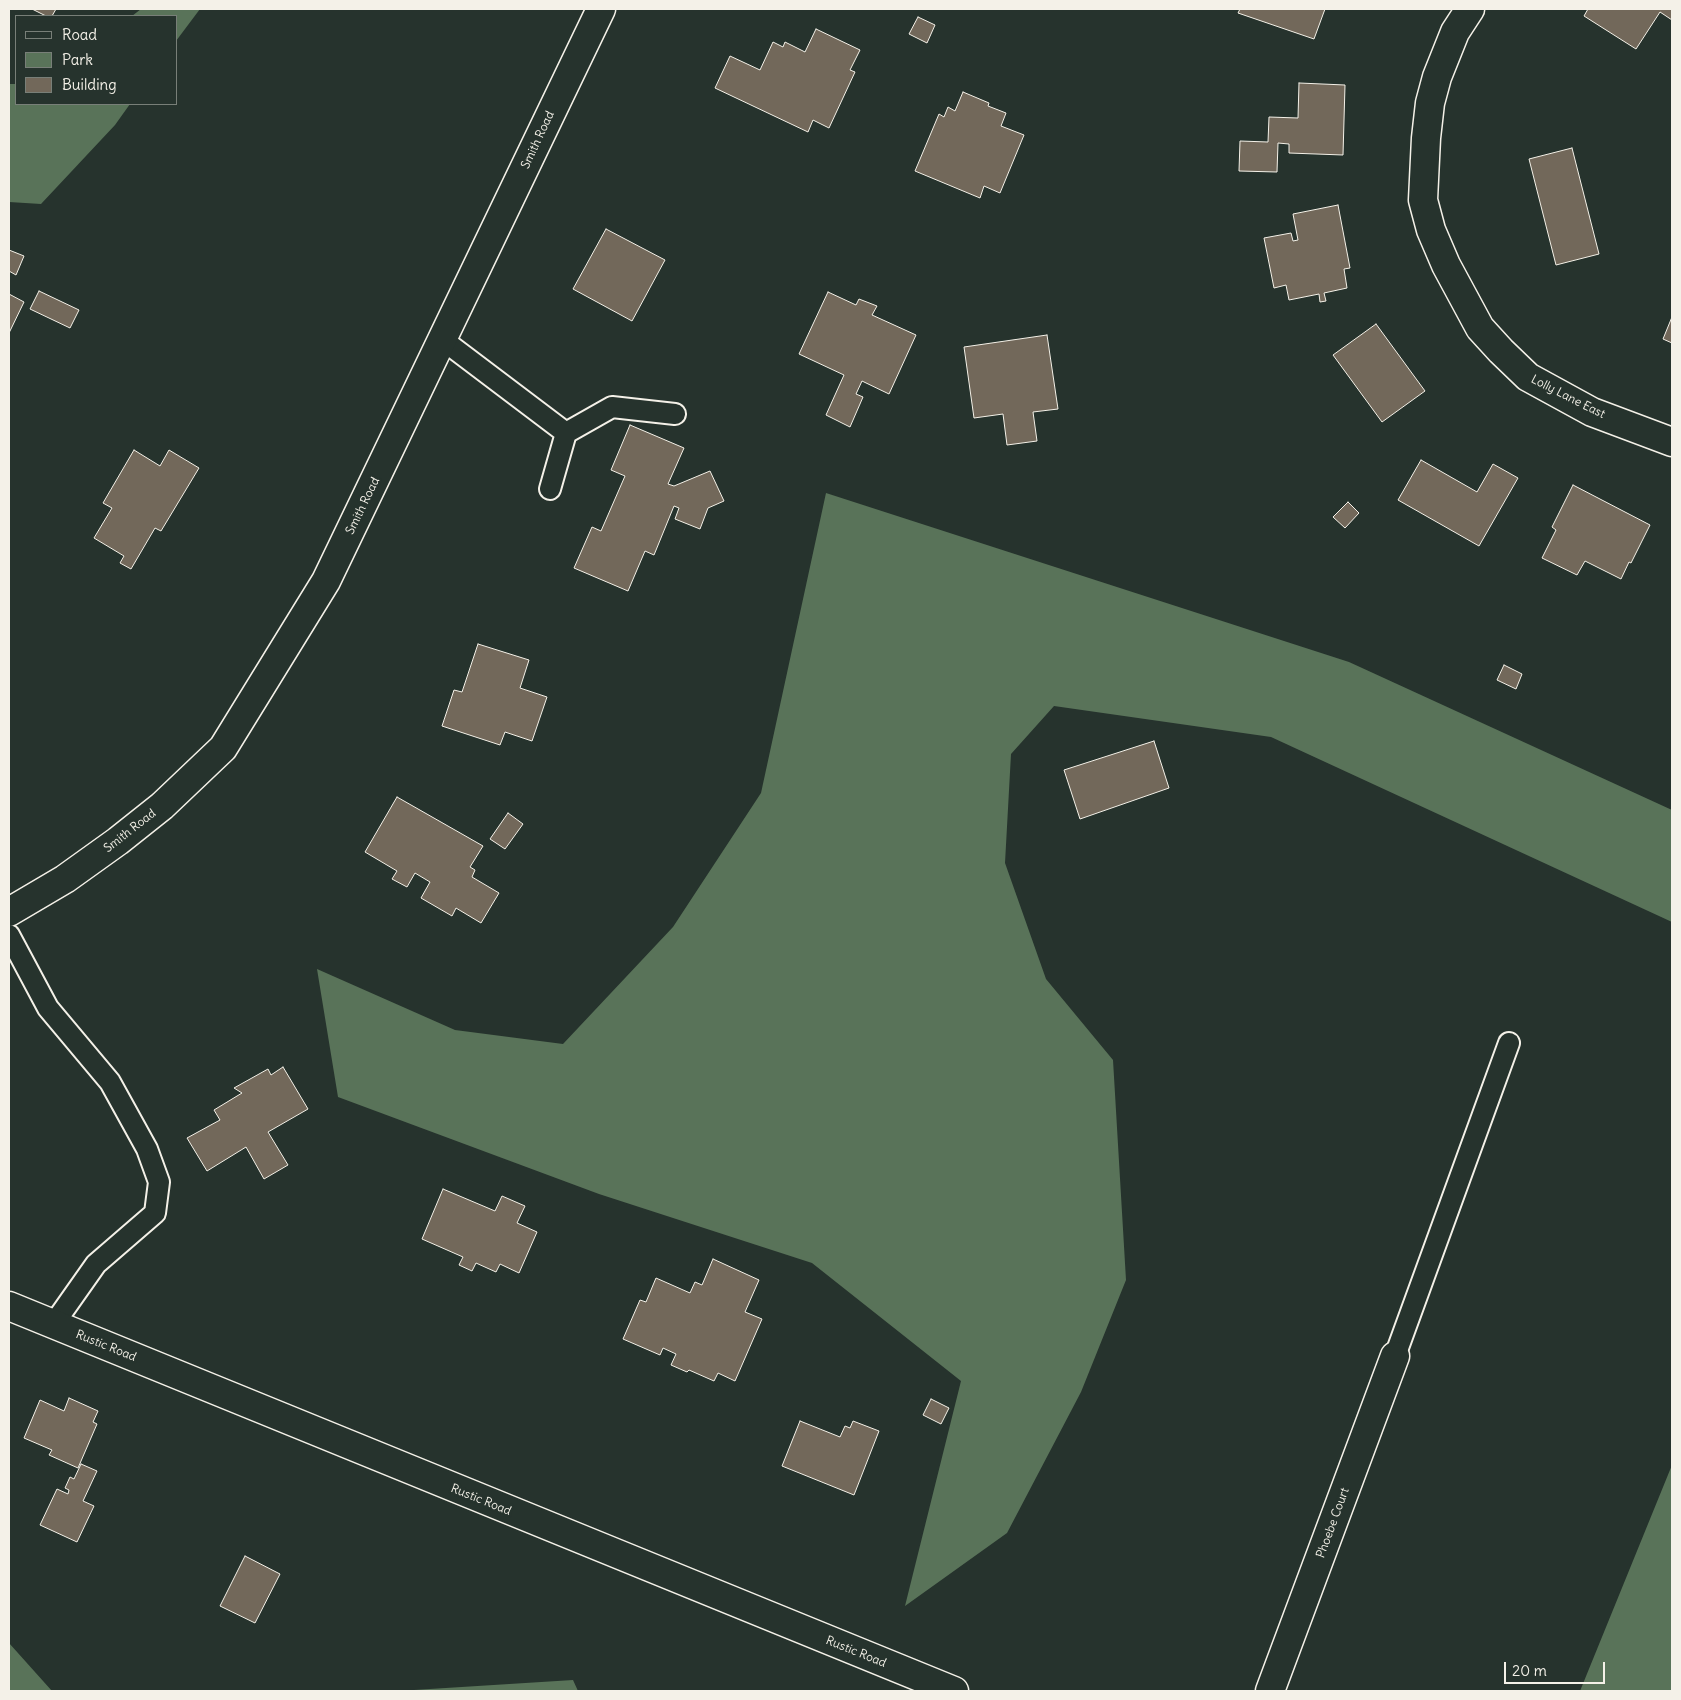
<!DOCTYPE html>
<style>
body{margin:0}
#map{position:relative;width:1681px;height:1700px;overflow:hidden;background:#26332d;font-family:Delius,sans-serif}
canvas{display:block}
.frame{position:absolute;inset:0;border:10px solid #f4f1e8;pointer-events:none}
.legend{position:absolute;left:15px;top:15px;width:162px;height:90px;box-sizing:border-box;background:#26332d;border:1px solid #787f78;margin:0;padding:6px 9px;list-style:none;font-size:15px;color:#f4f1e8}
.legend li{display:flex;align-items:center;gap:10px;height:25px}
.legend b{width:25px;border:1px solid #787f78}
.scale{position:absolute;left:1504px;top:1662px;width:101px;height:22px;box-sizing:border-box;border:2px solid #f4f1e8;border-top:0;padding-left:6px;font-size:15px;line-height:18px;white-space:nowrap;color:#f4f1e8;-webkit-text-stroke:4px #26332d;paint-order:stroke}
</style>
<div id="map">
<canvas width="1681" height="1700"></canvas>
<div class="frame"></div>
<ul class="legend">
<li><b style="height:6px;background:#26332d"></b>Road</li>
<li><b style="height:14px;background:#597359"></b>Park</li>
<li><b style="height:14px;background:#72685a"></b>Building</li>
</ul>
<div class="scale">20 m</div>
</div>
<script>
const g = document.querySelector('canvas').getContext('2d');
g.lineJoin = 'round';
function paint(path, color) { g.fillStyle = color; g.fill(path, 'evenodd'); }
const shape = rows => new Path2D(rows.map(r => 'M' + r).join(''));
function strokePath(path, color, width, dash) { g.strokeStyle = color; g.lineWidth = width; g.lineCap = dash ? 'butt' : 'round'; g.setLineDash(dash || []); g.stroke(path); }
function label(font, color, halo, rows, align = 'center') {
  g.font = font + ' Delius,sans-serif'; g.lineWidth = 5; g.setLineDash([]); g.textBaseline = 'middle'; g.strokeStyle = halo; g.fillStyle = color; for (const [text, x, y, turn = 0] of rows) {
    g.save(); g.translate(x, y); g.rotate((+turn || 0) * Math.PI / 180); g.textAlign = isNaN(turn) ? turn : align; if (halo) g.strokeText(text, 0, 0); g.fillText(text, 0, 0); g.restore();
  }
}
paint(shape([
 [141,9,200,9,176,41,176,16,132,16],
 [9,84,16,84,16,104,130,104,115,125,41,204,9,202],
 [826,493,1349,662,1672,810,1672,922,1271,737,1054,706,1011,754,1005,863,1046,979,1113,1060,1126,1280,1081,1392,1007,1533,905,1606,961,1381,812,1263,599,1194,338,1097,317,969,455,1030,563,1044,673,927,761,793],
 [1672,1465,1672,1691,1580,1691],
 [9,1643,52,1691,9,1691],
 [573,1680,578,1691,398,1691]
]), '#597359');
const building = shape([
 [32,9,56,9,52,16,46,16,32,9],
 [1240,9,1325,9,1314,39,1238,13,1240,9],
 [1588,9,1672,9,1672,20,1660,12,1636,49,1584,16,1588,9],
 [918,17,935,25,927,43,909,34,918,17],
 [816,29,860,50,850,70,855,72,829,128,813,120,808,132,715,88,730,56,760,70,773,42,783,47,785,42,805,52,816,29],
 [1299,83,1345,85,1343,155,1289,153,1289,144,1278,143,1277,172,1239,171,1240,141,1268,142,1269,117,1298,118,1299,83],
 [963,92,989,103,988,106,1006,113,1001,126,1024,135,1000,193,984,186,980,198,915,171,939,114,944,117,948,107,955,111,963,92],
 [1572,148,1599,254,1556,265,1529,159,1572,148],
 [1338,205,1350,268,1344,269,1347,288,1324,293,1326,301,1320,302,1319,294,1289,300,1286,285,1274,288,1264,238,1291,233,1293,241,1298,240,1293,214,1338,205],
 [606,229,665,260,632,321,573,289,606,229],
 [9,250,24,256,16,275,9,271,9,250],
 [39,291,79,310,70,328,30,309,39,291],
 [828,292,856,305,859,299,877,306,872,315,916,335,889,394,862,381,856,394,863,397,850,427,826,415,844,375,799,354,828,292],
 [9,294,24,302,9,333,9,294],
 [1672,317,1672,343,1663,339,1672,317],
 [1376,324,1425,391,1382,422,1333,355,1376,324],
 [1047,335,1058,409,1033,412,1037,441,1007,445,1003,414,974,418,964,347,1047,335],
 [630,425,684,448,668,484,674,486,710,471,724,501,708,508,700,529,675,519,679,508,674,506,654,555,645,551,628,591,574,568,592,527,601,531,625,476,611,470,630,425],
 [134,450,160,466,169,450,199,468,161,531,155,528,131,569,120,563,124,556,94,538,112,508,103,503,134,450],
 [1421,460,1477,492,1493,464,1518,478,1479,546,1398,500,1421,460],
 [1573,485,1650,525,1631,563,1629,562,1621,579,1585,561,1577,575,1542,558,1556,530,1552,527,1573,485],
 [1348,502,1359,513,1345,528,1333,517,1348,502],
 [478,644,529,660,520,688,547,697,532,741,505,732,500,745,442,726,454,690,462,692,478,644],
 [1504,665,1522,674,1516,689,1497,680,1504,665],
 [1154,741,1169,788,1080,819,1064,770,1154,741],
 [397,797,483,846,470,867,475,870,472,877,499,893,481,923,456,908,452,916,421,898,430,882,415,873,407,887,392,879,397,871,365,852,397,797],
 [508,813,523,824,505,849,490,839,508,813],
 [283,1067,308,1109,268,1132,288,1165,264,1179,246,1147,207,1171,187,1138,220,1120,214,1110,242,1093,234,1088,268,1069,271,1075,283,1067],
 [443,1189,495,1211,502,1196,525,1206,517,1223,537,1232,519,1273,500,1264,496,1272,476,1263,472,1271,459,1265,463,1257,422,1239,443,1189],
 [713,1259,759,1280,745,1312,762,1319,735,1381,718,1373,714,1381,689,1370,687,1372,671,1365,676,1354,663,1348,660,1355,623,1339,640,1300,646,1302,656,1278,690,1293,695,1282,702,1285,713,1259],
 [69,1398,98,1411,93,1422,97,1424,78,1468,49,1455,52,1450,24,1438,40,1400,64,1411,69,1398],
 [931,1399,949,1408,941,1424,923,1415,931,1399],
 [800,1421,840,1437,845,1426,850,1428,853,1421,879,1431,854,1495,782,1466,800,1421],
 [81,1464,97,1471,83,1501,94,1506,77,1542,40,1525,57,1489,68,1494,69,1490,65,1488,70,1477,74,1479,81,1464],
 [245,1556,280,1574,255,1623,220,1606,245,1556]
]);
paint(building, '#72685a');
strokePath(building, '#f4f1e8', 1);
const lane = shape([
 [443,340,566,433,612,407,675,414],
 [550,489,566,433],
 [9,935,48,1008,110,1082,147,1149,159,1182,155,1213,96,1264,53,1325],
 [1395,1356,1509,1043]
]);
const street = shape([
 [1470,9,1455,32,1437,77,1430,103,1426,138,1423,200,1431,230,1446,265,1480,328,1501,351,1528,377,1592,412,1672,442],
 [1270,1691,1395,1356]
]);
const secondary = shape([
 [9,912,65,879,118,841,162,806,223,748,326,581,601,9],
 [9,1306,954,1691]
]);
strokePath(lane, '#f4f1e8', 24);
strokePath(street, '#f4f1e8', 31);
strokePath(secondary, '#f4f1e8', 31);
strokePath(lane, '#26332d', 20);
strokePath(street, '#26332d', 28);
strokePath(secondary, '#26332d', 28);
label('12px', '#f4f1e8', '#26332d', [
 ["Smith Road",538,140,-65],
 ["Lolly Lane East",1568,397,27],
 ["Smith Road",363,506,-64],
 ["Smith Road",130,831,-38],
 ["Rustic Road",106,1346,22],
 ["Rustic Road",481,1500,22],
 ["Phoebe Court",1333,1523,-70],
 ["Rustic Road",856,1652,22]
]);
</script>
